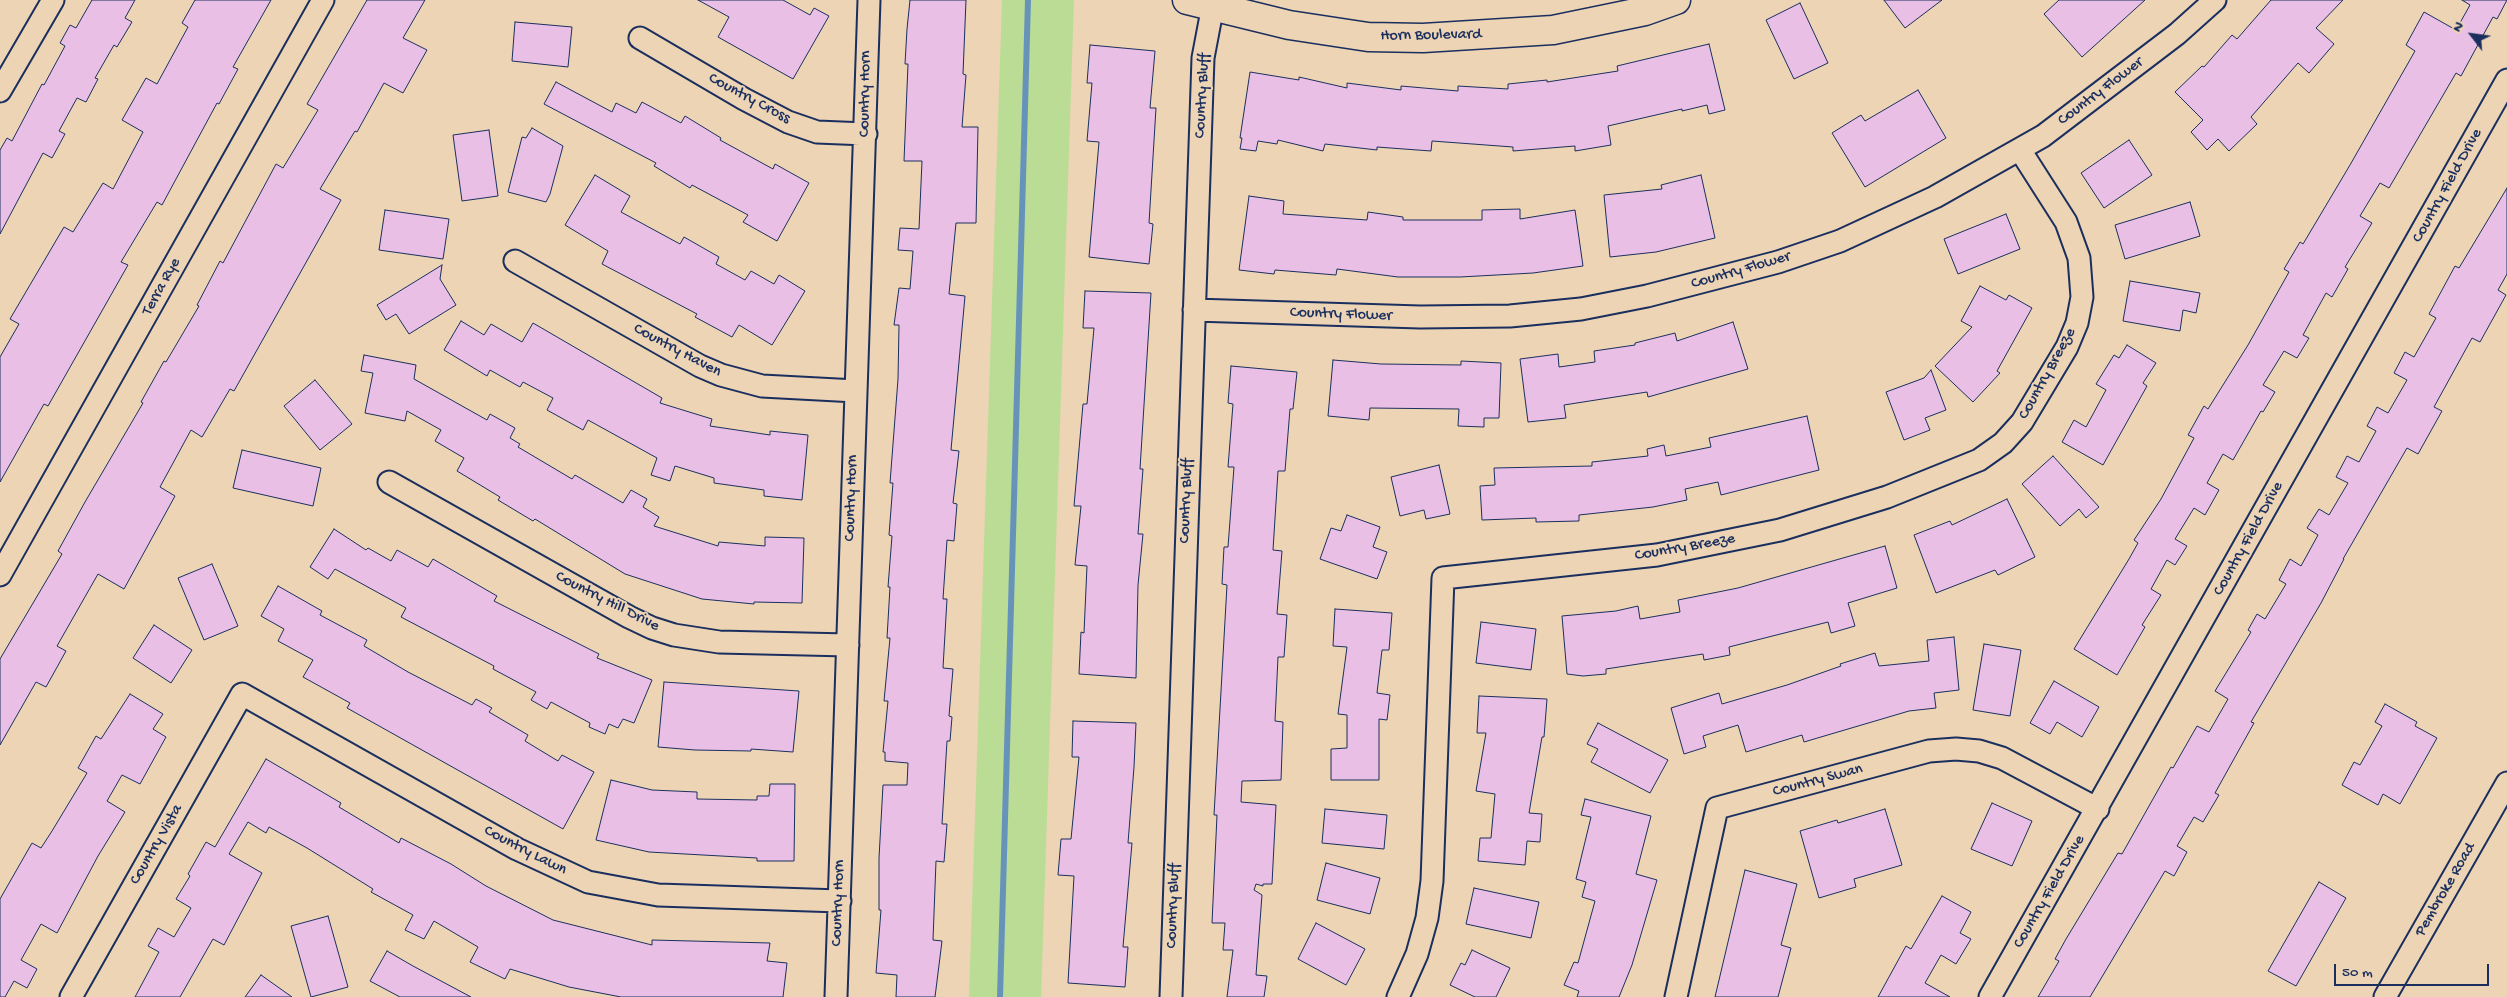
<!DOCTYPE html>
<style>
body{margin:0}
#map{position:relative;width:2507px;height:997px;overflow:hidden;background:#edd4b5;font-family:"Gochi Hand",sans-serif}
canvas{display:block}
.north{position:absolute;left:2447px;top:10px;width:50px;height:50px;-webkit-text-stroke:4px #edd4b5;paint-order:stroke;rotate:300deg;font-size:14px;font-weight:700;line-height:20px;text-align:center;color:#1b2f5e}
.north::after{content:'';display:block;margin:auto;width:18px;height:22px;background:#1b2f5e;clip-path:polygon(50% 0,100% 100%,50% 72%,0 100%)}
.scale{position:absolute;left:2334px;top:964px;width:155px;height:22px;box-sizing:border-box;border:2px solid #1b2f5e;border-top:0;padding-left:6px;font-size:15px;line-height:18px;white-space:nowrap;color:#1b2f5e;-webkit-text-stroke:4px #edd4b5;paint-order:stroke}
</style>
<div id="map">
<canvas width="2507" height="997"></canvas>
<div class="north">N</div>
<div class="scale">50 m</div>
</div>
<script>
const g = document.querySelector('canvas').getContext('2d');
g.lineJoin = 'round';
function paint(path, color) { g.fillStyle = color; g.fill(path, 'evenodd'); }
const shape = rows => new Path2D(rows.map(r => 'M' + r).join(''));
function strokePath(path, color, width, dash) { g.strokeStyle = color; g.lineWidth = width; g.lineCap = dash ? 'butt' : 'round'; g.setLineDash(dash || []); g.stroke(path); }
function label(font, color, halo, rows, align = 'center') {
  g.font = font + ' "Gochi Hand",sans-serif'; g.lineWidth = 4; g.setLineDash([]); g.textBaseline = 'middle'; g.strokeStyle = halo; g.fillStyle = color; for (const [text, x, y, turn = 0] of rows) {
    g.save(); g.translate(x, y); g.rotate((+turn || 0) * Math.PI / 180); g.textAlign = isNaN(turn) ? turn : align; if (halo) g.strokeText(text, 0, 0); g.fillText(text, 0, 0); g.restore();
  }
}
paint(shape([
 [1002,0,1074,0,1041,997,969,997]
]), '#badc95');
strokePath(shape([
 [1000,997,1028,0]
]), '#6793bb', 6);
const building = shape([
 [92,0,135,0,125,18,132,22,117,47,114,45,95,78,98,79,86,102,77,98,59,131,65,134,52,158,43,153,0,234,0,150,7,138,12,141,42,84,44,85,65,46,60,43,70,25,76,28,92,0],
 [195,0,271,0,233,67,238,69,219,104,217,103,162,205,157,202,121,262,128,265,48,406,44,404,0,482,0,357,19,324,10,319,64,227,73,232,103,183,113,189,143,132,122,120,146,78,157,84,188,27,182,23,195,0],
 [367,0,425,0,403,38,427,50,403,93,384,83,357,132,355,131,320,189,341,200,234,391,230,389,202,437,191,430,160,487,175,496,124,589,98,574,57,646,66,651,46,687,36,682,0,745,0,659,62,554,58,551,85,502,143,403,141,402,164,361,166,362,199,306,197,305,220,261,223,263,276,164,283,168,318,110,307,104,367,0],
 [698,0,783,0,810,15,814,8,829,16,793,79,718,37,729,17,698,0],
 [910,0,966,0,963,74,966,75,962,127,978,127,976,223,956,223,949,294,965,296,951,450,959,451,953,503,957,504,954,541,947,540,943,599,947,599,943,668,953,669,949,716,952,717,950,741,947,741,942,824,947,824,944,862,936,861,933,940,942,941,935,997,896,997,897,975,876,973,881,910,879,910,879,858,883,785,907,785,908,763,885,761,885,752,883,752,888,701,884,701,890,638,887,638,890,587,888,587,892,536,889,535,893,483,890,483,898,379,899,325,894,325,899,288,910,289,913,251,898,250,900,228,919,229,922,161,904,161,908,64,905,64,907,29,910,0],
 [1884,0,1942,0,1905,28,1884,0],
 [2059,0,2145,0,2082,57,2044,14,2059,0],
 [2271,0,2343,0,2316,28,2334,44,2309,73,2298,63,2251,117,2257,124,2229,151,2218,139,2207,150,2191,132,2203,120,2175,92,2202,66,2204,67,2232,35,2237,39,2271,0],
 [2462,0,2507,0,2497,19,2493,17,2461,76,2456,73,2389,188,2380,183,2360,216,2372,223,2345,267,2348,269,2332,297,2326,293,2303,335,2309,338,2297,358,2284,351,2263,385,2275,392,2263,412,2261,411,2233,460,2223,454,2207,483,2219,490,2205,515,2194,508,2175,539,2187,546,2175,565,2167,560,2151,589,2161,595,2142,625,2145,627,2117,675,2074,649,2129,559,2138,543,2134,540,2161,499,2194,438,2188,435,2204,406,2208,409,2248,345,2289,272,2284,269,2300,242,2303,244,2350,165,2415,51,2406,45,2424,12,2456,30,2470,5,2462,0],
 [1800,3,1828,63,1794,79,1766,20,1800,3],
 [515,22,572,27,568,67,512,61,515,22],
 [1709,44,1725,110,1709,114,1707,105,1682,111,1682,109,1608,126,1611,145,1575,151,1575,146,1513,151,1513,147,1432,141,1431,151,1377,147,1377,150,1325,144,1323,151,1278,140,1277,144,1258,141,1256,151,1240,149,1242,138,1240,138,1250,72,1299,80,1299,77,1347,88,1347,83,1401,90,1401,86,1458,91,1458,86,1508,89,1508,84,1547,80,1547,82,1618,71,1617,66,1709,44],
 [1090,45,1155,51,1150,108,1156,108,1149,223,1153,224,1149,264,1089,257,1099,142,1087,141,1092,83,1087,83,1090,45],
 [556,82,612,112,616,103,636,113,642,102,681,123,685,116,721,138,720,140,773,169,775,164,809,183,777,241,743,222,748,215,692,185,690,188,654,166,656,163,544,104,556,82],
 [1918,90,1946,138,1865,187,1832,133,1861,115,1865,121,1918,90],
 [532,128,563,146,550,194,546,202,508,192,522,137,526,138,532,128],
 [489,130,498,196,462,201,453,135,489,130],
 [2129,140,2152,175,2104,208,2081,173,2129,140],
 [595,175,630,196,621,212,680,244,684,237,719,257,716,264,745,280,751,271,774,284,779,275,805,291,772,345,739,325,732,337,695,317,697,314,602,264,608,251,565,225,595,175],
 [1701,175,1715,238,1656,252,1610,257,1604,195,1662,189,1661,185,1701,175],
 [2507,188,2507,274,2498,290,2506,295,2480,342,2472,338,2434,407,2442,411,2418,454,2407,448,2343,559,2344,559,2321,603,2251,722,2254,723,2215,793,2219,795,2203,822,2194,817,2177,846,2187,852,2174,876,2165,871,2090,997,2038,997,2059,961,2055,959,2066,939,2118,853,2122,854,2171,767,2173,768,2197,726,2209,732,2228,699,2215,691,2251,632,2248,630,2257,614,2265,619,2286,584,2279,580,2290,559,2301,566,2318,535,2307,528,2319,509,2329,515,2348,483,2336,477,2347,456,2359,462,2376,431,2367,426,2377,407,2388,413,2407,380,2394,373,2405,352,2414,357,2436,318,2429,314,2455,266,2459,268,2507,188],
 [1249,196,1284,201,1283,214,1367,220,1368,212,1403,217,1403,220,1482,220,1482,210,1520,209,1520,219,1575,210,1583,266,1533,273,1460,277,1398,277,1337,269,1336,275,1275,270,1274,274,1239,270,1249,196],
 [2190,202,2200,236,2125,259,2115,225,2190,202],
 [385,210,449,219,443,259,379,250,385,210],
 [2006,214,2020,249,1958,274,1944,239,2006,214],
 [442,265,440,279,456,305,409,334,396,314,386,320,377,305,442,265],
 [2130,281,2200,293,2196,313,2183,310,2180,331,2123,321,2130,281],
 [1980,286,2006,300,2009,295,2032,308,1997,371,2000,373,1973,402,1935,366,1972,327,1961,321,1980,286],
 [1085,291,1151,293,1140,469,1143,469,1138,534,1143,534,1138,585,1136,678,1079,674,1081,632,1084,633,1087,566,1075,565,1081,506,1074,506,1083,404,1087,404,1094,328,1083,328,1085,291],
 [461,321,484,335,491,324,522,342,533,323,662,398,660,403,712,419,710,426,770,435,770,431,808,435,802,500,764,496,764,490,714,483,714,478,675,466,670,481,651,475,657,458,588,420,583,430,547,410,553,398,523,382,520,387,490,370,487,376,444,350,461,321],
 [1733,322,1748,369,1648,397,1647,392,1564,405,1566,418,1528,422,1520,359,1558,354,1559,367,1595,362,1594,351,1635,345,1635,343,1675,333,1677,341,1733,322],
 [2127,345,2156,363,2143,383,2147,386,2103,465,2062,442,2074,420,2086,427,2106,390,2096,384,2114,355,2119,358,2127,345],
 [364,355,416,365,414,379,487,420,490,414,515,428,510,438,520,444,518,447,572,479,575,475,623,503,631,490,647,499,643,507,659,517,654,526,718,546,719,542,765,546,765,537,804,538,802,603,754,602,754,604,702,599,625,574,535,519,533,521,498,500,500,497,457,471,464,458,435,441,441,430,407,411,405,421,365,413,373,373,361,371,364,355],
 [1333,360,1381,364,1461,365,1461,361,1501,363,1499,418,1484,418,1484,427,1458,426,1459,409,1370,408,1369,420,1328,416,1333,360],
 [1231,366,1297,372,1293,409,1290,409,1285,471,1278,471,1273,550,1282,551,1277,614,1287,615,1284,657,1278,657,1275,721,1283,722,1281,780,1242,781,1241,802,1276,805,1272,884,1263,884,1263,886,1256,884,1254,890,1262,895,1256,975,1267,976,1264,997,1227,997,1233,950,1223,950,1225,923,1212,923,1217,815,1214,815,1227,585,1222,584,1224,547,1228,547,1234,467,1228,467,1233,404,1228,403,1231,366],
 [1931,370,1946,410,1925,418,1930,430,1904,440,1886,392,1924,378,1931,370],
 [315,380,352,424,320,450,284,406,315,380],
 [1807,416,1819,470,1721,495,1718,482,1685,489,1687,500,1653,507,1579,515,1579,521,1536,522,1536,518,1482,520,1480,486,1495,485,1494,468,1592,466,1592,462,1648,456,1647,449,1664,445,1666,456,1711,447,1709,438,1807,416],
 [242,450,321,468,313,506,233,488,242,450],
 [2053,456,2099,507,2086,518,2079,509,2060,526,2022,484,2053,456],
 [1439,465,1450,514,1426,519,1424,510,1400,516,1391,477,1439,465],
 [2007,499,2035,557,1998,575,1995,570,1936,593,1914,535,1950,521,1952,525,2007,499],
 [1347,515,1380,527,1373,547,1387,552,1377,579,1320,559,1331,528,1341,531,1347,515],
 [334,529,366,550,368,548,391,561,397,550,428,567,433,559,497,596,494,601,599,654,597,658,652,680,634,723,623,719,618,728,609,724,605,734,589,727,590,723,551,702,547,709,531,700,536,692,493,669,494,666,401,617,406,608,335,569,328,579,310,567,334,529],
 [1885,546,1897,588,1848,603,1855,626,1831,633,1828,622,1729,647,1730,655,1704,660,1703,654,1606,669,1606,674,1583,676,1567,674,1562,616,1616,611,1638,606,1640,619,1680,612,1678,600,1738,588,1885,546],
 [212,564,238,626,204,640,178,578,212,564],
 [278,586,322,611,320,615,367,640,364,646,408,672,472,705,476,699,492,708,489,712,528,735,525,741,558,761,562,755,594,772,563,829,347,708,350,703,303,677,313,660,278,641,284,629,261,616,278,586],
 [1335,609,1392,613,1389,650,1382,650,1377,693,1390,695,1387,720,1379,719,1379,780,1331,780,1331,749,1347,748,1347,715,1338,714,1347,647,1333,646,1335,609],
 [1481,622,1536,629,1531,670,1476,663,1481,622],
 [154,625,192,650,171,683,133,658,154,625],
 [1954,637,1959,690,1934,693,1936,708,1909,711,1804,742,1802,735,1746,752,1738,725,1703,736,1706,747,1684,754,1671,708,1719,693,1722,704,1787,685,1841,666,1840,664,1875,653,1879,666,1929,661,1927,640,1954,637],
 [1984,644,2021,650,2010,716,1973,710,1984,644],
 [2054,681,2099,707,2082,737,2057,722,2050,734,2030,723,2054,681],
 [664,682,799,691,793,752,751,749,751,751,695,750,658,747,664,682],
 [130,694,163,714,153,729,166,737,140,784,122,775,107,801,125,812,98,856,57,933,41,924,21,960,37,969,27,988,14,981,5,997,0,997,0,899,32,843,41,848,52,831,87,773,78,768,96,736,101,739,130,694],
 [1479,696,1547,699,1544,737,1542,737,1529,813,1542,814,1540,842,1527,841,1525,865,1478,861,1480,838,1491,838,1495,794,1476,791,1486,733,1477,733,1479,696],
 [2385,704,2417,722,2415,726,2437,738,2400,804,2383,794,2378,805,2342,785,2354,762,2360,765,2382,726,2375,722,2385,704],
 [1073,721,1136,723,1134,767,1128,843,1132,843,1123,947,1128,947,1125,987,1068,983,1074,876,1058,875,1061,839,1071,839,1079,757,1072,757,1073,721],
 [1598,723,1668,760,1650,793,1591,762,1598,749,1587,744,1598,723],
 [266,759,341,803,339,807,399,843,401,838,451,864,486,886,553,920,652,945,652,940,770,943,767,961,787,963,783,997,621,997,569,987,510,969,505,979,470,962,478,947,434,921,424,939,405,930,413,915,371,892,373,889,307,848,269,827,266,833,248,822,229,854,262,873,224,945,213,939,180,997,135,997,159,952,148,946,158,928,174,937,191,908,176,899,190,876,188,874,206,842,215,847,266,759],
 [611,780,652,790,697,792,697,799,757,800,757,796,769,796,770,784,795,784,794,861,757,861,757,858,649,852,596,840,611,780],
 [1585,799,1651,816,1636,874,1657,880,1632,965,1619,997,1577,997,1579,991,1564,985,1574,962,1578,963,1595,901,1582,897,1586,882,1576,879,1591,817,1581,815,1585,799],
 [1992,803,2032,821,2012,866,1971,849,1992,803],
 [1325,809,1387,815,1384,849,1322,843,1325,809],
 [1885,809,1902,865,1854,879,1856,887,1819,898,1800,831,1837,820,1838,823,1885,809],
 [1326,863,1380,878,1370,914,1317,900,1326,863],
 [1745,870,1797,884,1781,945,1791,948,1778,997,1715,997,1745,870],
 [2319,882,2346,898,2296,986,2268,971,2319,882],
 [1474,888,1539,902,1531,938,1466,924,1474,888],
 [1942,896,1971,912,1960,933,1971,939,1956,964,1941,955,1925,983,1950,997,1878,997,1906,946,1911,949,1942,896],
 [328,916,348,987,311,997,291,926,328,916],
 [1316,923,1365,949,1346,985,1298,959,1316,923],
 [1472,950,1510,968,1496,997,1475,997,1450,985,1461,963,1465,965,1472,950],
 [387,951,413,966,471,997,400,997,370,981,387,951],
 [261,975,292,997,245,997,261,975]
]);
paint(building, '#e9bfe6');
strokePath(building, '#1b2f5e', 1);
const minor = shape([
 [640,38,744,99,788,122,817,132,866,134],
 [0,91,53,0],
 [515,261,700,366,721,375,762,386,856,391],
 [1194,310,1420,317,1510,316,1581,309,1647,296,1778,262,1840,241,1935,197,2043,136,2177,34,2215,0],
 [389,482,629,617,652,628,674,635,719,642,848,645],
 [0,575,323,0],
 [71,997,242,694,517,849,588,882,658,895,840,901],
 [836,997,869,0],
 [1171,997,1203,58,1214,0],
 [1398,997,1417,954,1427,918,1432,881,1443,578,1657,555,1780,530,1887,497,1979,460,2003,443,2022,422,2067,347,2077,323,2082,297,2079,258,2066,222,2020,150],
 [1676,997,1717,808,1929,751,1956,749,1979,751,2002,758,2098,809],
 [1990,997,2507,80],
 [2385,997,2507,783]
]);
const tertiary = shape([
 [1187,0,1289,25,1368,37,1423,38,1553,30,1645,11,1676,0]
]);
strokePath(minor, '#1b2f5e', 25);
strokePath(tertiary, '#1b2f5e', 31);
strokePath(minor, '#edd4b5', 21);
strokePath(tertiary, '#edd4b5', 28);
label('16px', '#1b2f5e', '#edd4b5', [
 ["Horn Boulevard",1431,36,-1],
 ["Country Flower",2101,92,-37],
 ["Country Horn",866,94,-89],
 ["Country Bluff",1203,96,-87],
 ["Country Cross",749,99,28],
 ["Country Field Drive",2448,186,-61],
 ["Country Flower",1741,271,-16],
 ["Terra Rye",162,287,-61],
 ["Country Flower",1341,315,2],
 ["Country Haven",677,351,28],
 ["Country Breeze",2048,374,-61],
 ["Country Horn",852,498,-88],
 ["Country Bluff",1187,501,-88],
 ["Country Field Drive",2249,539,-61],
 ["Country Breeze",1685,548,-10],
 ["Country Hill Drive",607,602,27],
 ["Country Swan",1818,781,-15],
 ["Country Vista",157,845,-60],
 ["Country Lawn",525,851,27],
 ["Pembroke Road",2446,890,-60],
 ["Country Field Drive",2050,892,-60],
 ["Country Horn",839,903,-88],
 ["Country Bluff",1174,906,-88]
]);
</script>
